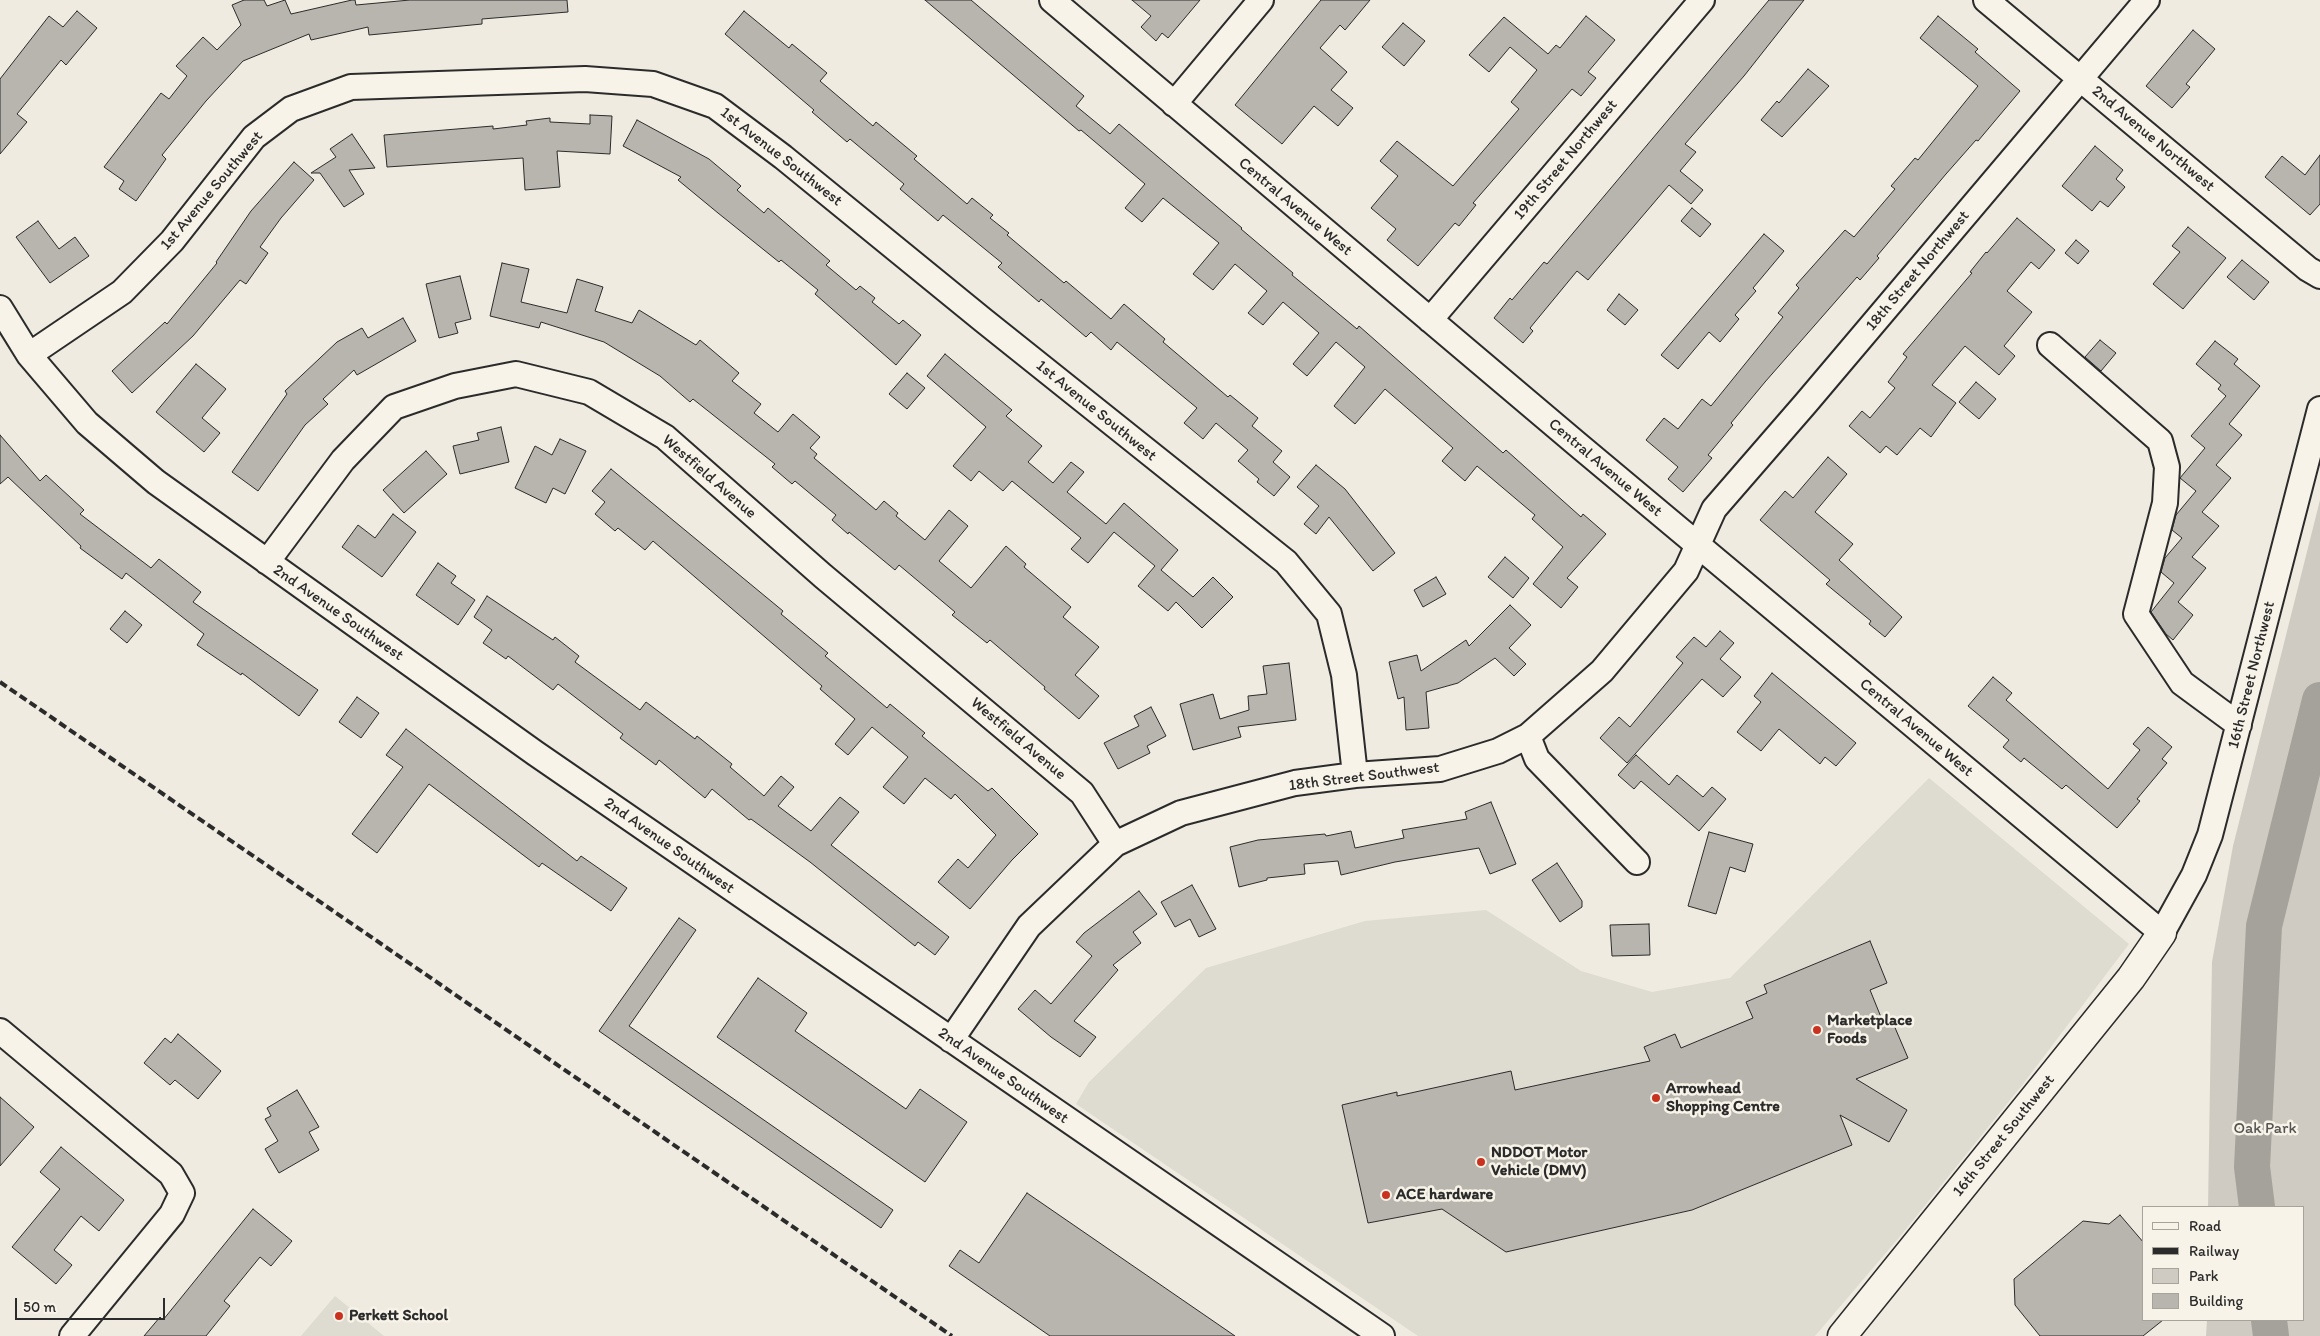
<!DOCTYPE html>
<style>
body{margin:0}
#map{position:relative;width:2320px;height:1336px;overflow:hidden;background:#efebe0;font-family:Itim,sans-serif}
canvas{display:block}
.legend{position:absolute;left:2142px;top:1206px;width:162px;height:115px;box-sizing:border-box;background:#f7f3e8;border:1px solid #a5a39c;margin:0;padding:6px 9px;list-style:none;font-size:15px;color:#2b2b2b}
.legend li{display:flex;align-items:center;gap:10px;height:25px}
.legend b{width:25px;border:1px solid #a5a39c}
.scale{position:absolute;left:15px;top:1298px;width:150px;height:22px;box-sizing:border-box;border:2px solid #2b2b2b;border-top:0;padding-left:6px;font-size:15px;line-height:18px;white-space:nowrap;color:#2b2b2b;-webkit-text-stroke:4px #f7f3e8;paint-order:stroke}
</style>
<div id="map">
<canvas width="2320" height="1336"></canvas>
<ul class="legend">
<li><b style="height:6px;background:#f7f3e8"></b>Road</li>
<li><b style="height:6px;background:#2b2b2b"></b>Railway</li>
<li><b style="height:14px;background:#cfcbc2"></b>Park</li>
<li><b style="height:14px;background:#b8b5ae"></b>Building</li>
</ul>
<div class="scale">50 m</div>
</div>
<script>
const g = document.querySelector('canvas').getContext('2d');
g.lineJoin = 'round';
function paint(path, color) { g.fillStyle = color; g.fill(path, 'evenodd'); }
const shape = rows => new Path2D(rows.map(r => 'M' + r).join(''));
function strokePath(path, color, width, dash) { g.strokeStyle = color; g.lineWidth = width; g.lineCap = dash ? 'butt' : 'round'; g.setLineDash(dash || []); g.stroke(path); }
function label(font, color, halo, rows, align = 'center') {
  g.font = font + ' Itim,sans-serif'; g.lineWidth = 5; g.setLineDash([]); g.textBaseline = 'middle'; g.strokeStyle = halo; g.fillStyle = color; for (const [text, x, y, turn = 0] of rows) {
    g.save(); g.translate(x, y); g.rotate((+turn || 0) * Math.PI / 180); g.textAlign = isNaN(turn) ? turn : align; if (halo) g.strokeText(text, 0, 0); g.fillText(text, 0, 0); g.restore();
  }
}
paint(shape([
 [1929,778,2129,944,2023,1084,1902,1234,1815,1336,1418,1336,1076,1104,1089,1082,1206,968,1365,921,1486,910,1581,971,1652,992,1730,978],
 [335,1296,384,1336,301,1336]
]), '#dedbd1');
paint(shape([
 [2320,500,2320,1336,2206,1336,2207,1320,2304,1320,2304,1207,2208,1207,2212,962,2233,846]
]), '#cfcbc2');
strokePath(shape([
 [2257,1207,2252,1167,2264,926,2320,700],
 [2269,1320,2271,1336]
]), '#a4a29a', 36);
const building = shape([
 [244,0,264,0,267,6,285,0,291,14,352,0,355,0,356,5,410,0,567,0,568,12,482,19,482,24,369,35,368,27,311,40,309,34,243,61,206,101,162,155,166,159,136,201,119,189,124,181,104,167,161,93,169,99,187,76,176,66,203,37,217,50,241,25,232,5,244,0],
 [925,0,971,0,1084,96,1076,106,1110,134,1119,124,1242,228,1241,229,1293,273,1292,275,1357,329,1359,326,1503,453,1506,450,1581,517,1583,514,1606,534,1567,578,1578,587,1561,608,1533,584,1563,547,1532,519,1535,515,1477,466,1465,481,1442,461,1453,448,1385,389,1355,424,1334,406,1365,367,1336,342,1307,376,1293,364,1319,333,1283,302,1263,325,1248,313,1267,291,1235,264,1213,290,1193,274,1219,243,1163,198,1142,222,1125,208,1145,184,1081,130,1079,131,925,0],
 [1132,0,1200,0,1168,38,1162,33,1156,41,1141,27,1151,16,1132,0],
 [1321,0,1370,0,1345,30,1340,25,1320,48,1347,72,1331,90,1353,108,1338,126,1314,106,1282,144,1235,105,1321,0],
 [1769,0,1804,0,1744,76,1685,144,1696,152,1680,171,1703,190,1691,204,1669,185,1588,280,1577,271,1530,328,1533,331,1523,343,1494,318,1510,298,1512,300,1544,262,1547,264,1769,0],
 [77,11,97,28,66,65,61,60,17,114,27,122,0,154,0,79,49,16,63,27,77,11],
 [744,11,789,48,792,44,827,73,820,81,873,126,876,122,917,156,914,159,967,204,972,198,993,215,990,218,1009,233,1007,235,1064,283,1066,281,1111,319,1124,304,1165,339,1163,342,1228,397,1230,395,1258,418,1252,426,1282,451,1273,462,1290,477,1274,496,1257,482,1259,479,1238,461,1248,450,1216,423,1203,439,1184,423,1197,408,1117,342,1111,350,1091,332,1086,337,1041,299,1039,302,998,267,1002,263,943,215,938,221,900,189,904,184,850,139,847,142,812,112,814,110,725,34,744,11],
 [1586,16,1615,40,1588,72,1596,78,1581,96,1572,89,1473,203,1476,205,1459,226,1455,223,1418,266,1387,240,1396,229,1371,208,1398,176,1380,161,1397,141,1453,186,1519,109,1511,102,1537,70,1510,47,1489,72,1469,55,1504,17,1548,54,1556,45,1560,48,1586,16],
 [1938,16,1978,49,1975,52,2020,91,1978,141,1976,140,1946,174,1877,256,1879,258,1860,280,1857,277,1765,382,1731,423,1733,425,1708,455,1712,458,1683,492,1668,479,1678,467,1646,440,1664,418,1678,429,1702,399,1711,406,1783,317,1778,313,1799,288,1796,285,1845,230,1854,237,1895,189,1891,186,1915,158,1918,160,1978,86,1920,38,1938,16],
 [1403,23,1425,41,1404,66,1382,47,1403,23],
 [2193,30,2215,49,2186,84,2190,87,2172,108,2146,86,2193,30],
 [1808,69,1829,86,1782,137,1761,120,1777,101,1779,103,1808,69],
 [590,115,612,116,610,154,557,151,560,187,525,190,523,158,387,167,384,135,493,126,493,129,527,125,526,121,550,118,550,122,590,124,590,115],
 [637,120,709,159,741,186,737,190,764,213,768,208,830,261,826,265,856,290,860,286,875,298,872,302,899,324,903,320,921,335,896,365,815,294,818,290,781,260,779,262,718,213,678,180,681,177,623,146,637,120],
 [352,134,375,168,349,170,364,194,344,207,320,173,311,173,336,157,330,149,352,134],
 [2095,146,2123,170,2116,179,2125,187,2108,207,2100,201,2092,211,2062,186,2095,146],
 [2320,155,2320,204,2310,215,2265,177,2282,156,2305,175,2320,155],
 [294,162,314,180,281,218,260,247,268,253,246,284,240,280,193,336,132,393,112,371,165,322,167,324,217,263,216,262,251,211,294,162],
 [1692,208,1711,224,1700,237,1681,221,1692,208],
 [2017,218,2055,250,2039,269,2031,262,2007,291,2032,312,2004,346,2015,356,1999,375,1965,346,1932,385,1956,403,1931,437,1920,428,1897,455,1886,446,1880,453,1849,426,1862,411,1870,418,1895,388,1888,382,1907,357,1903,354,1972,273,1970,272,1986,252,1987,253,2017,218],
 [38,221,59,249,75,237,89,256,50,283,16,237,38,221],
 [2188,227,2226,258,2183,309,2153,284,2180,252,2172,246,2188,227],
 [1764,234,1784,251,1753,288,1756,291,1735,315,1739,319,1720,342,1709,332,1678,369,1661,355,1764,234],
 [2076,240,2089,251,2078,264,2065,253,2076,240],
 [2242,260,2269,282,2254,300,2227,277,2242,260],
 [502,263,529,269,521,302,567,313,577,279,603,287,595,311,632,323,639,310,696,345,700,340,739,373,732,381,761,404,754,413,778,432,793,414,820,437,810,448,817,454,814,458,876,510,884,501,898,513,896,516,925,540,949,510,968,526,939,561,971,588,1006,546,1026,564,1024,567,1071,607,1063,617,1099,647,1075,675,1099,696,1079,719,1044,689,1045,687,990,640,987,643,952,615,955,612,899,565,895,570,849,532,848,534,832,520,836,515,795,481,792,484,772,467,775,464,693,399,690,402,660,376,604,342,541,322,539,328,490,316,502,263],
 [460,276,471,319,455,323,458,333,439,338,426,284,460,276],
 [1619,294,1638,310,1625,325,1607,310,1619,294],
 [403,318,416,341,357,375,354,370,323,399,328,404,305,425,258,491,232,472,287,394,285,391,337,342,362,328,368,338,403,318],
 [2100,340,2116,353,2101,371,2085,357,2100,340],
 [2215,341,2238,359,2234,364,2260,386,2229,424,2242,435,2216,465,2231,478,2202,512,2219,526,2192,557,2206,568,2178,602,2193,615,2173,640,2166,634,2151,612,2174,583,2161,572,2165,558,2182,538,2172,530,2176,515,2196,491,2180,478,2205,448,2191,436,2226,396,2218,389,2221,385,2196,364,2215,341],
 [945,354,1012,410,1006,416,1042,446,1028,462,1053,483,1071,462,1084,472,1067,492,1106,524,1124,503,1178,550,1161,570,1193,597,1213,577,1233,597,1202,628,1176,602,1168,611,1138,586,1155,566,1114,532,1088,563,1071,549,1081,538,1012,481,1003,491,979,471,971,481,953,466,986,427,927,376,945,354],
 [196,364,226,389,202,418,220,433,204,452,156,412,196,364],
 [907,373,925,388,907,409,889,394,907,373],
 [1976,382,1996,399,1979,419,1959,402,1976,382],
 [501,427,509,462,460,474,453,446,479,440,477,433,501,427],
 [0,435,40,481,46,475,84,510,80,514,151,568,159,559,201,592,193,602,318,690,299,716,242,673,241,675,197,645,204,634,126,573,122,579,80,548,81,546,8,477,0,484,0,435],
 [560,439,586,451,565,494,553,488,546,503,515,488,535,446,552,455,560,439],
 [426,451,447,474,404,513,383,490,426,451],
 [1828,457,1847,474,1815,512,1853,544,1839,560,1902,617,1885,637,1869,624,1871,621,1826,584,1830,580,1760,520,1785,491,1793,498,1828,457],
 [1316,465,1345,489,1395,553,1373,571,1329,517,1316,534,1304,524,1319,506,1297,487,1316,465],
 [611,469,783,611,781,614,828,653,825,656,887,708,890,704,925,733,922,736,988,791,992,788,1038,834,1012,860,970,909,938,882,958,859,968,868,996,835,955,794,951,799,925,778,904,804,883,787,908,757,872,727,848,755,835,744,855,719,820,689,822,686,653,541,645,550,618,528,615,531,595,514,605,502,592,491,611,469],
 [393,514,416,532,382,577,342,547,358,525,375,538,393,514],
 [1505,557,1529,578,1513,598,1488,577,1505,557],
 [438,563,456,576,451,583,475,600,458,625,416,595,438,563],
 [1436,577,1446,594,1423,607,1414,590,1436,577],
 [487,596,553,640,555,637,579,656,575,662,640,710,646,702,695,739,697,736,732,764,730,767,764,796,781,776,794,787,778,806,811,831,840,797,859,812,831,845,949,937,935,955,918,942,915,946,810,862,751,819,749,820,712,789,705,798,659,760,656,765,620,738,623,734,558,684,553,690,508,656,506,659,483,643,492,630,474,617,487,596],
 [1510,605,1531,625,1509,648,1526,664,1514,676,1495,658,1458,683,1426,692,1429,728,1406,730,1404,697,1398,699,1389,662,1417,655,1421,671,1466,640,1469,646,1510,605],
 [125,611,142,625,127,643,110,629,125,611],
 [1720,631,1734,643,1720,659,1741,677,1723,697,1702,679,1627,763,1600,738,1619,717,1630,727,1683,663,1676,657,1694,637,1706,647,1720,631],
 [1289,663,1296,720,1238,727,1241,737,1193,750,1180,704,1213,694,1220,719,1249,710,1248,696,1267,694,1263,666,1289,663],
 [1772,673,1856,743,1836,766,1825,757,1820,764,1779,729,1761,751,1737,732,1761,702,1754,696,1772,673],
 [1993,677,2012,693,2006,700,2108,789,2140,750,2133,744,2148,727,2172,747,2162,759,2167,763,2137,799,2140,801,2117,828,2066,785,2062,789,2024,758,2021,762,2003,747,2009,740,1968,706,1993,677],
 [357,697,379,713,361,738,339,722,357,697],
 [1151,707,1166,736,1147,746,1150,753,1118,769,1104,743,1139,726,1134,716,1151,707],
 [406,729,577,861,581,856,627,888,611,911,542,863,539,867,429,784,377,853,352,834,403,767,386,755,406,729],
 [1636,755,1669,785,1677,775,1703,797,1712,787,1726,799,1699,831,1641,781,1634,789,1618,775,1636,755],
 [1491,802,1516,864,1490,874,1479,848,1395,862,1341,875,1338,861,1304,864,1305,874,1267,878,1267,880,1239,887,1230,847,1258,840,1325,834,1326,836,1351,831,1355,848,1404,838,1402,830,1467,819,1465,812,1491,802],
 [1709,832,1753,844,1745,872,1730,867,1716,914,1688,906,1709,832],
 [1557,863,1582,901,1582,907,1560,922,1532,880,1557,863],
 [1192,885,1216,929,1199,937,1190,919,1175,927,1161,902,1192,885],
 [1139,891,1157,914,1133,932,1141,943,1113,965,1118,970,1074,1021,1096,1037,1080,1057,1051,1037,1018,1009,1035,990,1051,1004,1092,956,1076,942,1084,933,1139,891],
 [679,918,696,930,629,1026,893,1210,881,1228,599,1031,679,918],
 [1649,924,1650,955,1612,956,1610,925,1649,924],
 [1870,941,1887,983,1870,990,1885,1027,1893,1023,1908,1058,1856,1079,1907,1110,1889,1142,1840,1115,1852,1145,1692,1210,1506,1252,1442,1209,1368,1223,1342,1105,1397,1092,1397,1096,1511,1071,1515,1090,1650,1061,1644,1047,1675,1034,1681,1048,1753,1018,1746,1002,1767,993,1764,985,1870,941],
 [758,978,807,1013,795,1031,906,1109,920,1089,967,1122,925,1182,717,1037,758,978],
 [178,1034,221,1071,198,1099,175,1080,170,1085,144,1063,165,1038,171,1043,178,1034],
 [297,1090,319,1127,309,1132,319,1150,279,1173,265,1149,278,1141,265,1119,271,1116,267,1108,297,1090],
 [0,1097,34,1127,0,1166,0,1097],
 [61,1147,124,1200,99,1231,81,1216,54,1250,72,1265,56,1284,12,1247,60,1189,40,1172,61,1147],
 [1027,1193,1235,1336,1050,1336,949,1266,960,1250,979,1263,1027,1193],
 [253,1209,292,1241,271,1266,260,1257,224,1301,230,1306,206,1336,144,1336,160,1317,163,1320,253,1209],
 [2120,1215,2144,1243,2144,1320,2163,1320,2143,1336,2040,1336,2015,1305,2014,1279,2083,1221,2109,1224,2120,1215]
]);
paint(building, '#b8b5ae');
strokePath(building, '#2b2b2b', 1);
const minor = shape([
 [1052,0,1577,444,2162,933,2194,875,2210,835,2320,409],
 [1986,0,2308,269,2320,276],
 [1174,104,1261,0],
 [0,308,29,355,87,423,156,482,535,753,1382,1336],
 [1430,320,1702,0],
 [2050,345,2160,441,2167,467,2165,503,2136,614,2182,683,2239,725],
 [29,355,122,292,172,241,254,137,291,109,351,87,585,79,653,84,715,106,783,157,983,320,1286,562,1329,614,1344,675,1355,775],
 [267,562,343,460,394,407,455,386,516,374,589,392,665,437,823,576,1082,793,1115,844],
 [1528,736,1537,759,1637,862],
 [0,1031,171,1174,182,1193,172,1214,72,1336],
 [951,1040,1029,926,1115,844,1181,813,1295,783,1355,775,1440,769,1498,751,1528,736,1602,671,1686,571,1714,509,1806,403,2147,0]
]);
const major = shape([
 [1842,1336,2131,978,2162,933]
]);
strokePath(minor, '#2b2b2b', 28);
strokePath(major, '#2b2b2b', 31);
strokePath(minor, '#f7f3e8', 24);
strokePath(major, '#f7f3e8', 28);
strokePath(shape([
 [0,682,952,1336]
]), '#2b2b2b', 4, [8, 4]);
for (const [x, y, r, color] of [
 [1817,1030,5,"#c8321e"],
 [1656,1098,5,"#c8321e"],
 [1481,1162,5,"#c8321e"],
 [1386,1195,5,"#c8321e"],
 [339,1316,5,"#c8321e"]
]) { const dot = new Path2D(); dot.arc(x, y, r, 0, 2 * Math.PI); g.fillStyle = color; g.fill(dot); strokePath(dot, '#f7f3e8', 2); }
label('16px', '#2b2b2b', '#f7f3e8', [
 ["2nd Avenue Northwest",2153,139,40],
 ["1st Avenue Southwest",781,157,38],
 ["19th Street Northwest",1566,160,-50],
 ["1st Avenue Southwest",212,191,-50],
 ["Central Avenue West",1295,207,40],
 ["18th Street Northwest",1918,271,-50],
 ["1st Avenue Southwest",1096,411,39],
 ["Central Avenue West",1605,468,40],
 ["Westfield Avenue",709,477,41],
 ["2nd Avenue Southwest",338,613,35],
 ["16th Street Northwest",2252,675,-76],
 ["Central Avenue West",1916,728,40],
 ["Westfield Avenue",1018,739,40],
 ["18th Street Southwest",1364,777,-7],
 ["2nd Avenue Southwest",669,846,35],
 ["2nd Avenue Southwest",1003,1076,35],
 ["16th Street Southwest",2004,1136,-51]
]);
label('bold 16px', '#2b2b2b', '#f7f3e8', [
 ["Marketplace",1827,1021],
 ["Foods",1827,1039],
 ["Arrowhead",1666,1089],
 ["Shopping Centre",1666,1107],
 ["NDDOT Motor",1491,1153],
 ["Vehicle (DMV)",1491,1171],
 ["ACE hardware",1396,1195],
 ["Perkett School",349,1316]
], 'left');
label('16px', '#545351', '#f7f3e8', [
 ["Oak Park",2265,1129]
]);
</script>
